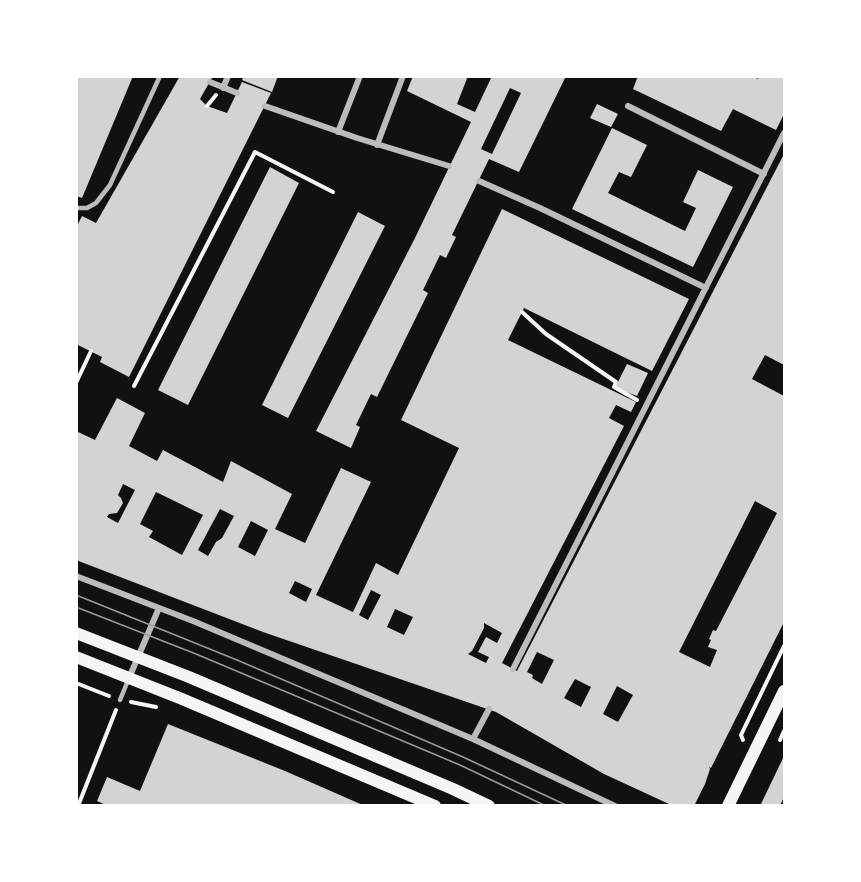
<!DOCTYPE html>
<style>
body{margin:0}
#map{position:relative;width:861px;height:882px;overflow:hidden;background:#111;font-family:"Sofia Sans Condensed",sans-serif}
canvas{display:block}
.frame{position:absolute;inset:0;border:78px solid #fff;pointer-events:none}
</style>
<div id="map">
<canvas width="861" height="882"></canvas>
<div class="frame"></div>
</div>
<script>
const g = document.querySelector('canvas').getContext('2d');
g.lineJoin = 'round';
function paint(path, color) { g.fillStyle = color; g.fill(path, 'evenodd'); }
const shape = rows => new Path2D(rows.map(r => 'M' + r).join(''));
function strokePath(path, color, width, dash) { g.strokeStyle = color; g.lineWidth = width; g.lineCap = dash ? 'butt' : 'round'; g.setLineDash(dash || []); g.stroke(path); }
paint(shape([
 [76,76,133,76,82,198,76,196],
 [180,76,213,76,200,99,207,106,227,113,242,82,271,93,129,377,100,362,102,357,76,344,76,228,82,216,96,223],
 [244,76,278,76,272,92,242,80],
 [413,76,468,76,457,104,475,112,492,76,566,76,519,172,489,159,452,235,456,237,446,258,440,255,423,290,428,293,377,397,371,394,356,425,360,427,351,448,316,431,414,240,471,122,407,91],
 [510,88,521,93,492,154,481,149],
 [638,76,752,76,758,79,759,76,784,76,784,114,776,130,733,109,721,131,633,89],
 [597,104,618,114,611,127,590,118],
 [612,128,647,145,631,177,619,172,608,193,685,231,696,208,683,202,698,170,733,187,693,267,572,209],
 [784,154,784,365,765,355,752,379,784,396,784,622,711,768,709,767,710,769,705,784,694,806,669,804,604,774,496,712,263,632,76,560,76,431,95,440,117,398,145,413,129,446,157,461,163,450,223,482,231,461,292,494,275,529,305,543,341,468,371,482,316,595,353,612,376,563,398,575,459,448,401,420,502,209,689,299,652,371,524,308,508,340,636,402,631,412,616,405,609,418,624,426,502,663,517,671],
 [123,484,135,490,118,523,107,517,109,514,117,513,123,503,121,498,118,495],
 [156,492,203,515,182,555,149,537,153,531,140,524],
 [755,501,777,513,716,631,713,630,709,639,711,640,708,647,717,650,710,667,679,652],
 [220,509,234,516,222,538,216,542,208,556,198,550],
 [251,521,268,530,255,556,238,547],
 [295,581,312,589,306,602,289,593],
 [371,590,381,595,368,620,359,615],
 [395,609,413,617,404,635,387,627],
 [484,623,502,633,497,643,486,637,478,652,489,657,486,663,468,654,472,651,484,628],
 [537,652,554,660,542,684,532,678,533,675,527,672],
 [575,679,591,687,581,707,564,698],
 [617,686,633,695,618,722,603,714],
 [270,167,299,183,188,405,158,390],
 [358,212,385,226,288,418,262,405],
 [627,364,648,373,637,396,615,388],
 [168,724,285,771,365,806,108,806,97,801,107,777,140,791],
 [784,756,784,797,780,806,760,806]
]), '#d3d3d3');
strokePath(shape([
 [207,106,216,95],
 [522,312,546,334,616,382,614,387,637,400],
 [76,383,91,351],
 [134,386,255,152,333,192],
 [76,683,109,696],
 [131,702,156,707],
 [743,740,741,735,784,646],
 [780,740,784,731],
 [78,806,116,710]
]), '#f5f5f5', 4);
strokePath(shape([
 [76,208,87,208,96,203,110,185,160,76],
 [120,700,129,678]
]), '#bcbcbc', 4.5);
strokePath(shape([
 [210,82,237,93],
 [223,88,228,76],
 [265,106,357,138,449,166],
 [628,106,764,174],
 [338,132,360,76],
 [377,145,403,76],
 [479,181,540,208,706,288],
 [76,576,193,621,473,739,615,806],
 [513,669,784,133],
 [129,678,159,608],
 [473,739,489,709]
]), '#bcbcbc', 6);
strokePath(shape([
 [76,633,189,677,453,789,489,806],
 [76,657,182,699,435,806],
 [728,806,784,691]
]), '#f5f5f5', 12);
strokePath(shape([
 [76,595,237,660,463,757,568,806],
 [76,607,196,654,460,765,546,806]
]), '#9a9a9a', 1.5);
</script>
